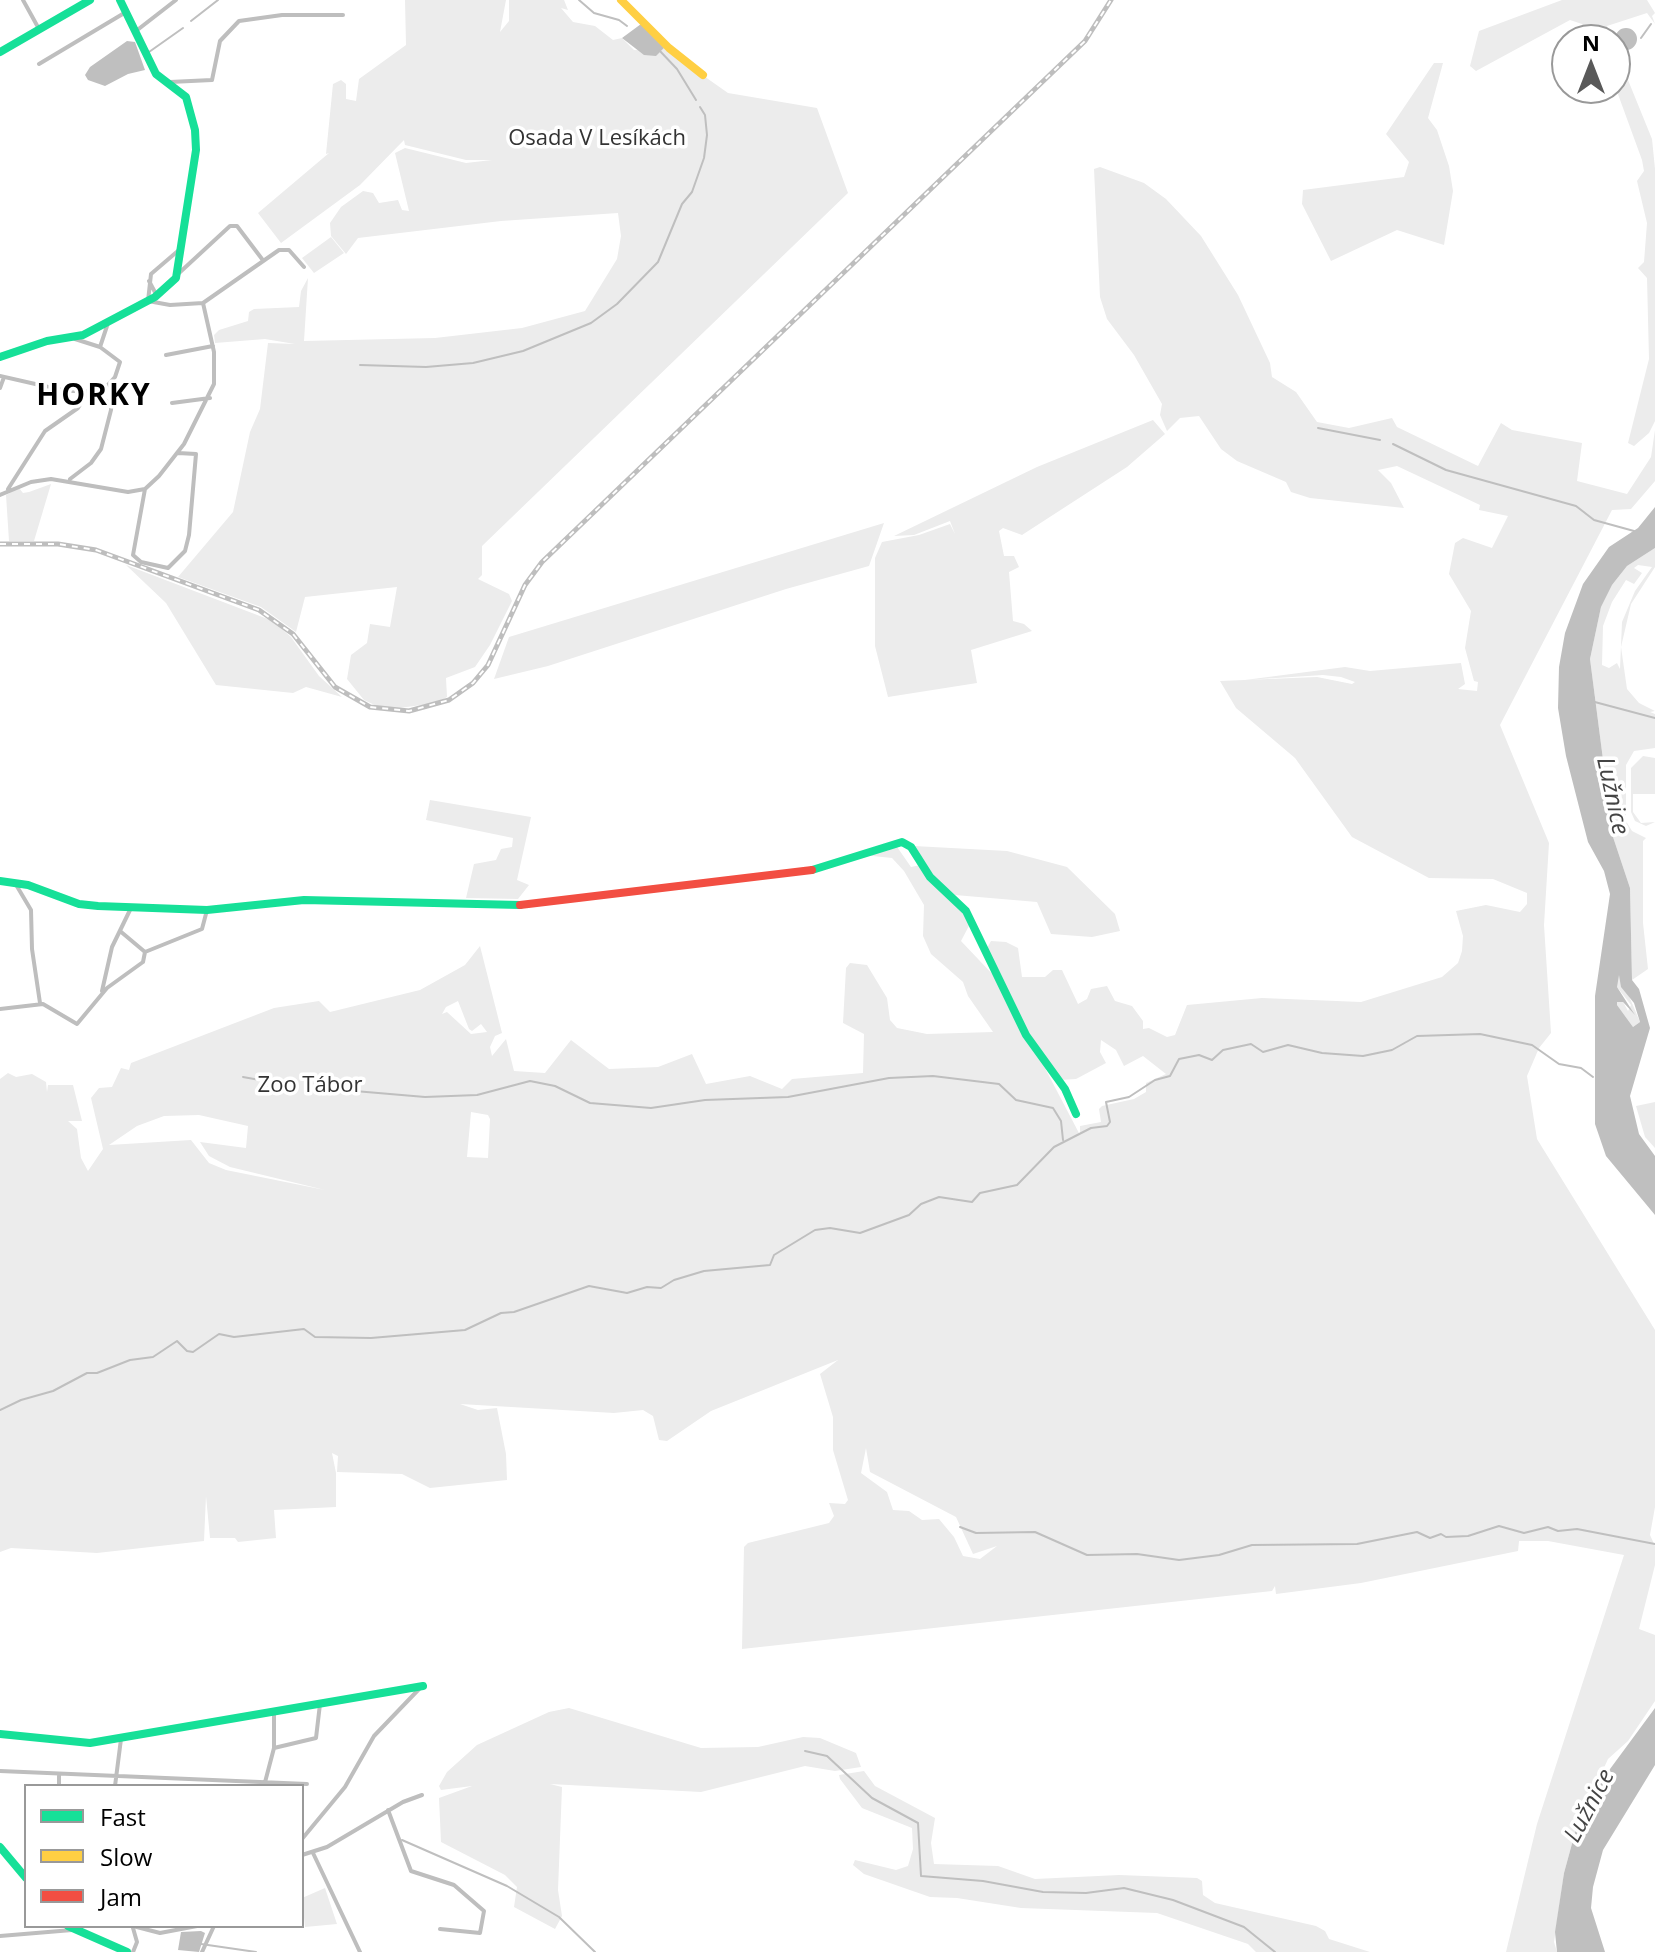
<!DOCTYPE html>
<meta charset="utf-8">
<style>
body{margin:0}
#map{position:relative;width:1655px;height:1952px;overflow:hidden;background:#fff;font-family:"Open Sans",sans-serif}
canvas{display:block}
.legend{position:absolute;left:24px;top:1784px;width:280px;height:144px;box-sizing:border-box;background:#fff;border:2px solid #999;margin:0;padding:10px 14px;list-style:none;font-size:24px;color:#000}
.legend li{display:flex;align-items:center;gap:16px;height:40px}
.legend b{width:40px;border:2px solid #999}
.north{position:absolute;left:1551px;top:24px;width:80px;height:80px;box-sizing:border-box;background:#fff;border:2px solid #999;border-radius:50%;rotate:0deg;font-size:22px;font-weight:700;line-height:32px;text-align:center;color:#000}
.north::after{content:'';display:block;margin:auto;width:28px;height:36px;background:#595959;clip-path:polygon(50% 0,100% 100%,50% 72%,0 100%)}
</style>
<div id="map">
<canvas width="1655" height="1952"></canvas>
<ul class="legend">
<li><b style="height:10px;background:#16e098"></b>Fast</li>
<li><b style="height:10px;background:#ffcf43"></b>Slow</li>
<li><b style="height:10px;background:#f24e42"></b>Jam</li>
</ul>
<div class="north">N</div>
</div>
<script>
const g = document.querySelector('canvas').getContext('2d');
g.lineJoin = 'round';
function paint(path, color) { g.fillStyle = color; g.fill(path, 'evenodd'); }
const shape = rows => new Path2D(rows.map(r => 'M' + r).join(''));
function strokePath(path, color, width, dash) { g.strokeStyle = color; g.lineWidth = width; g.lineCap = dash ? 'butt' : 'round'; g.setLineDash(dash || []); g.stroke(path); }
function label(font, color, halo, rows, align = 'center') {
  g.font = font + ' "Open Sans",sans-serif'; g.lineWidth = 7; g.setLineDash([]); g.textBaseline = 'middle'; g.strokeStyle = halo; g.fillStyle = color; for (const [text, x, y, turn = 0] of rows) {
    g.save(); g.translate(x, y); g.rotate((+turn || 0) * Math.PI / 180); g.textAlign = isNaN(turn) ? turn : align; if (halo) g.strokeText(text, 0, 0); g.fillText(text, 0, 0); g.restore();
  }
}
paint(shape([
 [405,0,506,0,500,32,509,21,509,0,564,0,568,10,561,8,573,22,595,26,613,40,622,38,634,50,661,51,664,48,728,93,817,108,848,193,482,546,482,575,478,579,509,594,512,601,490,645,475,667,446,678,447,697,437,703,399,708,379,707,364,700,347,679,351,655,367,643,370,624,390,627,397,587,305,597,296,632,261,607,178,577,233,512,250,432,260,409,268,343,295,344,265,339,215,343,214,335,219,330,248,321,249,312,254,309,299,307,301,291,308,278,304,341,435,338,522,328,585,311,617,259,621,236,618,213,501,221,358,238,346,254,331,236,330,223,341,207,363,191,373,193,379,203,398,200,402,210,409,211,395,153,405,148,466,163,492,160,466,160,405,145,404,140,360,185,281,243,258,213,329,153,326,154,333,84,341,80,346,84,346,99,356,101,359,79,406,45],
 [1562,0,1647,0,1655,13,1652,16,1655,24,1647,13,1607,26,1612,40,1592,40,1582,24,1570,20,1476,71,1470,66,1479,31],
 [1615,48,1652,139,1655,169,1655,421,1649,433,1634,446,1628,443,1649,359,1647,278,1638,268,1644,262,1647,223,1637,181,1644,171,1642,160,1615,86],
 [1434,63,1443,63,1428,118,1437,130,1449,166,1453,191,1444,245,1397,230,1331,261,1302,204,1303,190,1404,177,1409,162,1386,134],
 [1100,167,1144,183,1166,199,1201,236,1238,295,1270,363,1272,377,1296,392,1317,422,1349,428,1392,418,1397,427,1478,466,1501,423,1512,430,1582,443,1577,481,1627,494,1651,457,1655,430,1655,481,1631,509,1612,510,1500,725,1549,843,1544,925,1551,1033,1539,1048,1527,1076,1537,1139,1655,1330,1655,1507,1650,1535,1655,1546,1655,1565,1639,1629,1655,1635,1655,1701,1628,1741,1608,1759,1576,1829,1564,1873,1554,1942,1557,1952,1506,1952,1537,1824,1624,1555,1548,1541,1519,1541,1518,1551,1361,1583,1276,1594,1275,1586,1272,1591,742,1649,744,1547,748,1543,829,1523,834,1516,829,1503,845,1504,848,1500,833,1450,833,1417,820,1374,838,1360,711,1411,667,1441,659,1440,653,1416,643,1410,614,1413,460,1404,478,1410,497,1408,506,1454,507,1480,430,1488,402,1474,337,1472,338,1456,332,1453,336,1473,336,1507,274,1510,276,1538,238,1542,235,1538,210,1538,206,1496,204,1541,97,1553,11,1548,0,1552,0,1079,8,1073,16,1077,32,1074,46,1082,47,1092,48,1085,73,1085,82,1121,68,1121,77,1129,81,1158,88,1171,103,1149,91,1098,99,1088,112,1087,121,1068,129,1070,131,1063,274,1008,319,1001,330,1012,420,990,465,965,480,946,502,1033,495,1036,490,1047,492,1056,506,1039,514,1071,545,1073,571,1040,609,1069,658,1067,692,1054,706,1084,750,1076,782,1089,792,1079,863,1073,864,1034,843,1023,846,968,850,963,867,965,887,998,890,1020,897,1028,927,1034,993,1032,968,996,963,982,931,954,923,936,924,905,904,871,892,858,863,855,895,844,911,867,921,865,961,907,971,922,961,941,997,979,1022,1021,987,948,991,941,1006,942,1018,948,1022,977,1045,977,1053,970,1062,970,1078,1004,1087,999,1091,989,1107,986,1115,1001,1132,1006,1143,1021,1143,1029,1149,1028,1167,1037,1175,1035,1187,1005,1262,998,1361,1002,1442,977,1458,963,1462,951,1463,936,1456,911,1486,905,1520,912,1527,904,1527,893,1493,879,1429,878,1352,837,1295,758,1236,708,1220,681,1317,677,1352,684,1355,682,1341,677,1323,675,1245,680,1345,667,1370,671,1461,663,1465,684,1458,689,1477,691,1478,682,1474,681,1465,648,1471,611,1449,574,1455,543,1463,538,1492,548,1508,516,1479,510,1480,505,1397,466,1378,470,1391,483,1404,508,1310,498,1291,492,1286,482,1237,461,1221,449,1199,416,1180,418,1167,431,1160,415,1162,404,1134,355,1107,319,1100,297,1094,169],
 [458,1001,469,1029,472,1031,481,1024,487,1032,471,1034,447,1012,442,1014,446,1007],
 [1101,1040,1116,1050,1124,1066,1143,1056,1166,1074,1146,1083,1146,1092,1134,1099,1102,1106,1099,1109,1101,1122,1080,1126,1080,1135,1036,1051,1060,1080,1076,1079,1106,1063,1100,1052],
 [471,1112,488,1115,490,1119,488,1158,467,1157],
 [199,1115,248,1126,246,1148,200,1142,209,1156,230,1167,325,1190,226,1170,209,1163,191,1140,109,1145,137,1126,164,1116],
 [866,1448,870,1472,956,1517,973,1554,997,1546,980,1559,963,1556,954,1537,939,1519,922,1520,909,1511,893,1510,887,1492,861,1473],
 [331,237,344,253,314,273,302,258],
 [1153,420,1165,434,1127,467,1022,535,1003,528,999,531,1004,556,1014,556,1019,567,1009,572,1013,621,1024,624,1032,631,971,650,977,683,888,697,875,646,875,558,882,542,919,535,950,524,955,534,950,521,914,535,894,536,1037,467],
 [51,484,34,541,9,541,6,495,19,488,23,493,29,492],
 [884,523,869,566,786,589,548,666,494,679,509,637],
 [1655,548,1655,567,1631,604,1621,647,1627,689,1639,703,1655,711,1650,712,1655,714,1655,748,1634,751,1626,765,1626,821,1632,831,1646,838,1643,841,1643,923,1648,969,1632,980,1630,888,1613,837,1590,659,1601,607,1612,585,1627,566],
 [1638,565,1652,567,1635,591,1622,622,1620,669,1617,663,1609,668,1602,665,1603,626,1612,602,1626,580,1634,584,1642,573,1634,568],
 [126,565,273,621,291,637,319,676,342,697,306,687,293,693,216,685,166,603],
 [1643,756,1655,758,1655,794,1633,794,1633,812,1641,823,1655,822,1646,826,1635,821,1631,812,1631,768],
 [430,800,531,817,517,880,529,885,518,899,466,898,474,864,496,860,501,849,512,847,513,838,426,820],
 [914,846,1007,851,1067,867,1115,914,1120,931,1092,937,1051,934,1037,902,955,895,928,872],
 [1620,975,1640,1022,1633,1027,1617,1005,1617,1002,1623,1002,1628,1011,1631,1005,1617,987,1617,976],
 [1655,1102,1655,1148,1645,1137,1636,1106],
 [569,1708,701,1748,758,1747,803,1737,820,1738,856,1753,861,1767,835,1771,805,1766,701,1792,550,1784,562,1787,558,1890,562,1916,555,1929,514,1907,517,1887,505,1875,441,1842,439,1798,472,1786,441,1790,439,1786,447,1772,477,1745,549,1712],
 [864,1771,875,1786,935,1818,931,1843,934,1864,998,1866,1035,1879,1119,1875,1197,1878,1202,1881,1203,1895,1215,1903,1316,1926,1325,1931,1329,1939,1370,1952,1256,1952,1248,1944,1157,1913,1021,1908,957,1898,930,1897,864,1874,853,1865,855,1860,896,1870,908,1866,913,1849,912,1828,862,1808,840,1779,839,1775],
 [325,1888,337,1924,305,1927,302,1898]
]), '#ececec');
paint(shape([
 [641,24,664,48,656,56,644,55,622,38],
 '1615 39a11 11 0 1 1 22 0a11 11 0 1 1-22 0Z',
 [127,41,135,42,145,70,128,74,105,86,88,80,85,75,90,67],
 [1655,507,1655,548,1627,566,1612,585,1601,607,1590,659,1613,837,1630,888,1632,980,1639,989,1650,1028,1630,1096,1639,1134,1655,1156,1655,1215,1606,1156,1595,1124,1595,996,1610,894,1604,871,1588,842,1566,756,1558,708,1559,667,1565,633,1583,584,1609,547,1638,528],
 [1619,975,1621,987,1634,1003,1640,1022,1633,1027,1617,1005,1617,1002,1623,1002,1635,1015,1617,987],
 [1655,1708,1655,1765,1603,1850,1593,1887,1591,1908,1605,1952,1557,1952,1555,1932,1564,1873,1576,1829,1596,1788],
 [201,1931,205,1933,199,1952,178,1950,181,1932]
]), '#bfbfbf');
strokePath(shape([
 [579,0,594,13,619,20,627,26],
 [191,21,218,0],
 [1641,38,1651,24],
 [659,50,677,69,696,100],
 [149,52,183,28],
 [360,365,426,367,473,363,523,351,591,323,617,304,658,262,682,204,692,192,704,158,707,135,705,115,700,107],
 [1318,428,1380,440],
 [1393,444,1446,470,1576,506,1594,520,1634,531],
 [1591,701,1655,718],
 [243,1077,293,1086],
 [308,1087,425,1097,477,1095,530,1081,555,1086,590,1103,651,1108,705,1100,788,1097,889,1078,933,1076,999,1084,1016,1100,1053,1108,1061,1121,1063,1140],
 [0,1410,21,1400,53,1391,87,1373,97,1373,130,1360,153,1357,177,1341,187,1351,193,1352,219,1334,234,1337,304,1329,315,1337,371,1338,465,1330,501,1313,514,1312,589,1286,627,1293,647,1287,661,1288,674,1280,704,1271,770,1265,774,1255,815,1230,830,1228,860,1233,909,1215,921,1204,939,1197,972,1202,980,1193,1017,1185,1054,1147,1091,1128,1107,1126,1110,1122,1106,1102,1129,1097,1155,1080,1170,1076,1179,1059,1199,1055,1212,1060,1223,1050,1251,1044,1263,1052,1288,1045,1322,1053,1363,1056,1392,1050,1417,1036,1480,1034,1532,1045,1559,1064,1581,1068,1593,1077],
 [960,1527,976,1533,1035,1532,1087,1555,1137,1554,1179,1560,1219,1555,1252,1545,1357,1544,1417,1532,1430,1538,1441,1534,1446,1537,1468,1536,1499,1526,1524,1533,1548,1527,1558,1531,1577,1529,1655,1544],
 [805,1751,827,1756,872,1798,918,1823,921,1876,983,1881,1043,1892,1086,1893,1124,1888,1173,1900,1244,1927,1275,1952],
 [402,1840,507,1886,559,1917,595,1952],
 [201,1944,256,1952]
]), '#bfbfbf', 2);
strokePath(shape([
 [23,0,39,29],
 [136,31,176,0],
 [39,64,126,12],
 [170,82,212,80,220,41,239,21,282,15,343,15],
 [179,250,151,274,148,301,170,305,203,303,279,250,289,250,304,267],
 [178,274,230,226,237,226,262,259],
 [149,281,157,296],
 [100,347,108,323],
 [166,355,213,346],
 [0,376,66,391,94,391,106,387,115,377,120,362,100,347,75,339],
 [0,388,4,377],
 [96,392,111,405],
 [172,403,210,398],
 [70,479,91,463,101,449,111,410,113,383],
 [8,489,45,431,78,408,88,391],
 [145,489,133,555,141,562,168,568,185,551,189,535,196,454,178,453],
 [0,495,31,482,51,479,128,492,145,489,159,476,184,444,214,384,214,352,203,303],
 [15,883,31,910,32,949,40,1003],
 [120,931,145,952],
 [102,991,112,947,131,908],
 [0,1009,43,1004,77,1024,107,988,143,962,145,952,202,929,207,910],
 [274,1748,316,1738,320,1704],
 [0,1771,307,1784],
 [59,1775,59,1786],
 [115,1786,121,1739],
 [264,1786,274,1748,274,1712],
 [388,1810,411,1871,454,1885,484,1911,480,1933,440,1929],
 [302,1839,345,1787,374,1736,421,1687],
 [313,1853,360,1952],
 [302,1855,327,1847,403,1802,422,1795],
 [133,1926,160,1933,197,1926],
 [0,1936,72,1930],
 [133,1952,137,1942,133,1928],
 [202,1952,214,1926]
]), '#bebebe', 4);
strokePath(shape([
 [0,52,90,0],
 [0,357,47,341,83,335,155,297,176,278,196,150,195,130,186,97,156,74,120,0],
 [812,870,902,842,911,847,930,877,966,911,1026,1035,1065,1089,1076,1114],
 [0,881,28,885,79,904,98,906,207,910,304,900,520,905],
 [0,1734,90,1743,423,1686],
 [0,1847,26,1878],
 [68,1926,127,1952]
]), '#16e098', 8);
strokePath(shape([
 [621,0,669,48,703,75]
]), '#ffcf43', 8);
strokePath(shape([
 [520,905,812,870]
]), '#f24e42', 8);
const rail = shape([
 [0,544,58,544,96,550,259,610,293,634,335,687,370,707,409,711,449,700,473,683,488,665,525,585,542,562,1085,41,1111,0]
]);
strokePath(rail, '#bebebe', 5);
strokePath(rail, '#fff', 2, [6]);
label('22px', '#333', '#fff', [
 ["Osada V Lesíkách",597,139],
 ["Zoo Tábor",310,1086]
]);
label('italic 24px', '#444', '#fff', [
 ["Lužnice",1612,796,78],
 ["Lužnice",1590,1806,-62]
]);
g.letterSpacing = '2px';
label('bold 30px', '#000', '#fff', [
 ["HORKY",94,396]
]);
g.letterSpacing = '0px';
</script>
